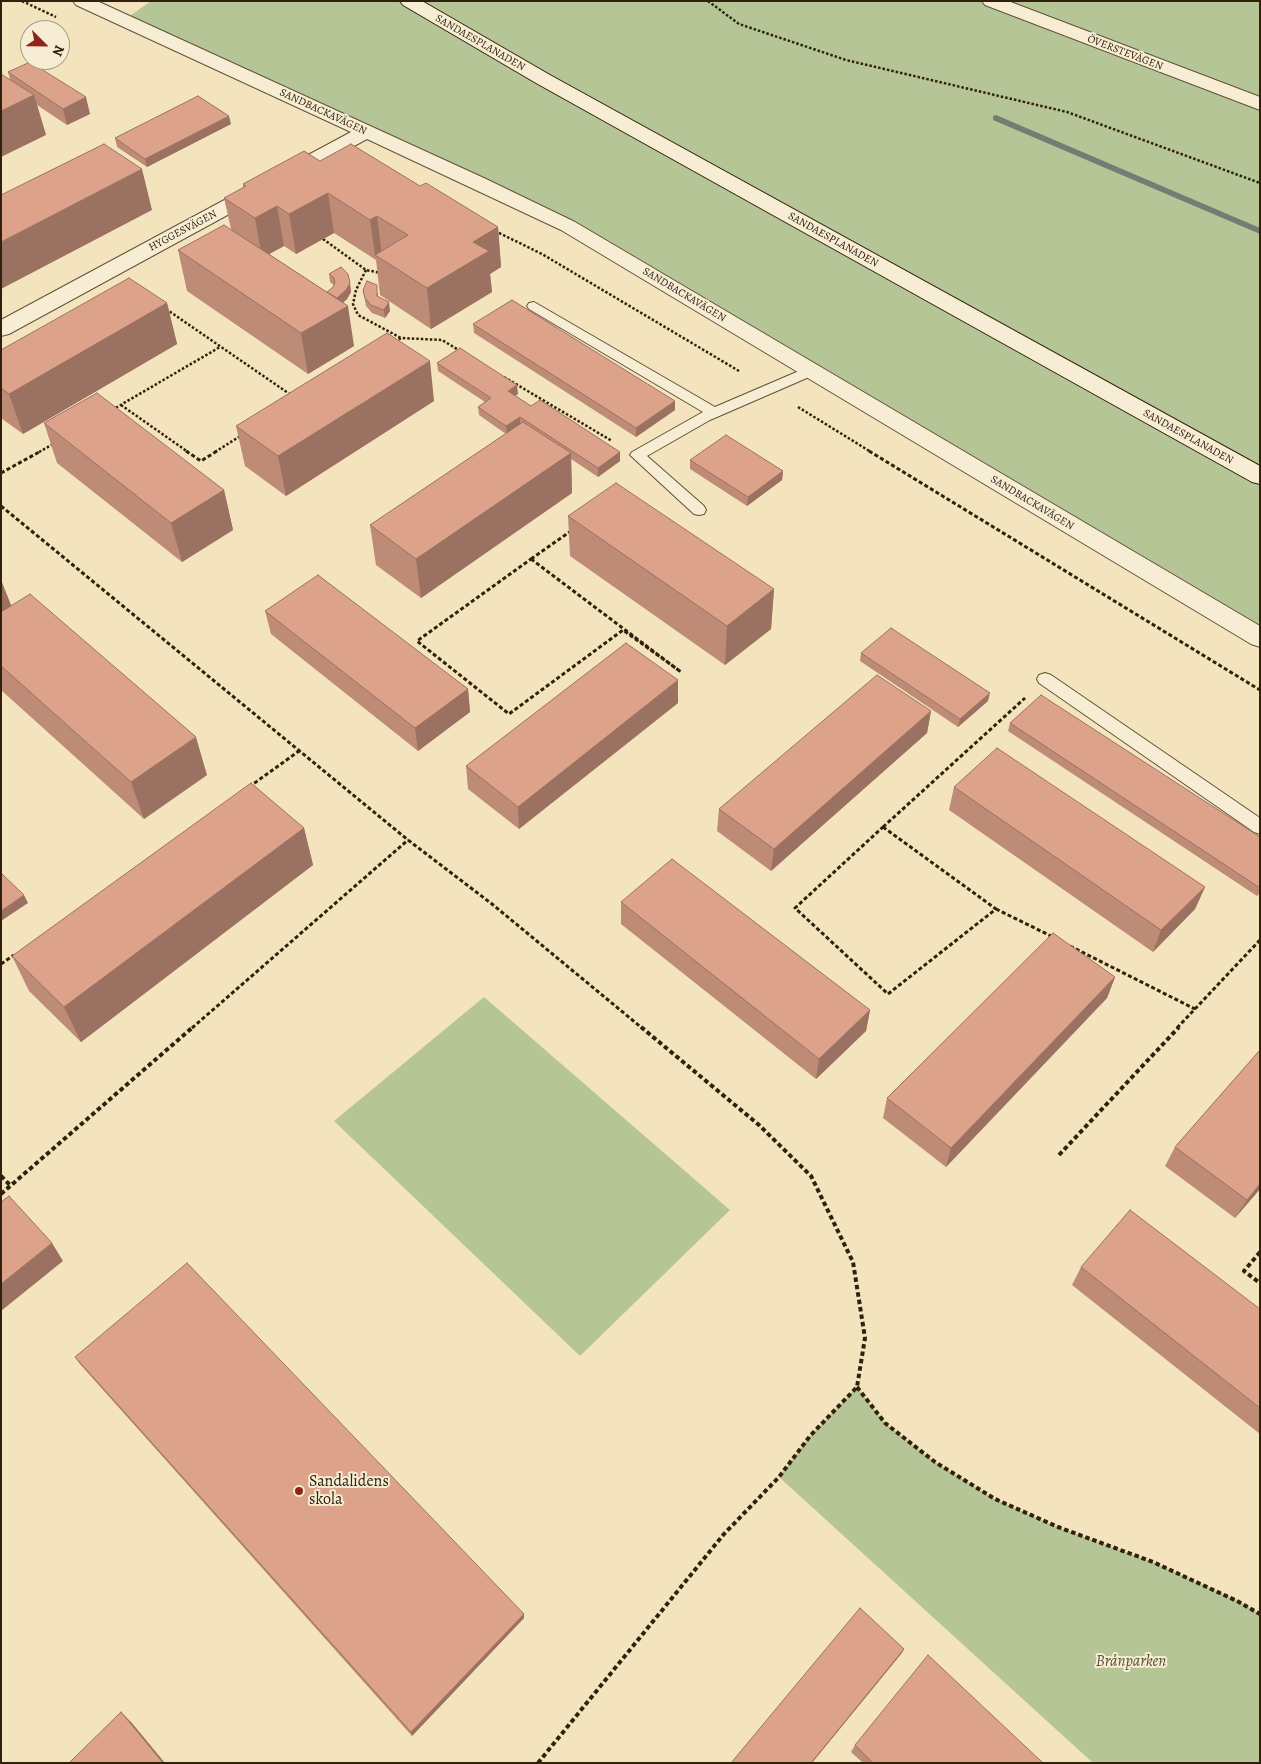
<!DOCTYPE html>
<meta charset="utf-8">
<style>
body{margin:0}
#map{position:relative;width:1261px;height:1764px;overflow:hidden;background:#f3e4be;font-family:Alegreya,serif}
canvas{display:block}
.frame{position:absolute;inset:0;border:2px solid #30200c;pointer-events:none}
.north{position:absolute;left:20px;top:20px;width:50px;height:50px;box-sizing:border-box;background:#f7edd5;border:1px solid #a79b85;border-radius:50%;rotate:113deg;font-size:14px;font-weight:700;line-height:20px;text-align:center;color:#30200c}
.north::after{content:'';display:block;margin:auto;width:18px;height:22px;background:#8f2418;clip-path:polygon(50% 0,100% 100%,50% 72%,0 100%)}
</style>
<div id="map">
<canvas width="1261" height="1764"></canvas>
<div class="frame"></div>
<div class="north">N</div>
</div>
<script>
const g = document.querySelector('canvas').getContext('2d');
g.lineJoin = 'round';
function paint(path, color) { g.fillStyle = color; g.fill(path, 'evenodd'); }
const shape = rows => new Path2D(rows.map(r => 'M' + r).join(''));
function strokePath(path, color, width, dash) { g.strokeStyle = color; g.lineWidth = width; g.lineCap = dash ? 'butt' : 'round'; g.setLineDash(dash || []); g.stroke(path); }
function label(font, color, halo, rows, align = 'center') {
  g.font = font + ' Alegreya,serif'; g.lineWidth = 4; g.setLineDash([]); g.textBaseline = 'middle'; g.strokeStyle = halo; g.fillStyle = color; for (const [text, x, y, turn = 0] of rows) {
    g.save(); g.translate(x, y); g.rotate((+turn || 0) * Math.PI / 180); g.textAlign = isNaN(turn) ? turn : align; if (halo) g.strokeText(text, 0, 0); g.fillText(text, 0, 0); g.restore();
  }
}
paint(shape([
 [151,1,1260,1,1260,638,568,226,124,20],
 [484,997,730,1210,580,1356,334,1121],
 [857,1387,885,1423,935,1462,995,1499,1058,1527,1153,1562,1237,1600,1260,1614,1260,1763,1093,1763,779,1477,810,1436]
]), '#b6c595');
paint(shape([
 [996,115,1260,228,1260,234,993,120,993,116,996,115]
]), '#727e74');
const lane = shape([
 [534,302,715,407,806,368,816,368,818,371,816,374,710,420,647,456,704,506,706,510,704,514,699,515,694,514,630,455,632,452,703,412,529,309,527,306,529,303,534,302],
 [1045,673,1051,675,1260,818,1260,834,1254,832,1039,683,1037,679,1039,675,1045,673]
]);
const street = shape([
 [73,1,97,1,486,179,575,222,1260,626,1260,647,1251,644,561,230,367,139,9,334,1,336,1,320,351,132,76,5,73,1],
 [982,1,1008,1,1260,97,1260,110,985,5,982,1]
]);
const secondary = shape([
 [400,1,422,1,550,75,1260,466,1260,484,1252,482,536,83,403,5,400,1]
]);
strokePath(lane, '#615138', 2);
strokePath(street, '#615138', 2);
strokePath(secondary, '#30200c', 2);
strokePath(shape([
 [22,1,56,17],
 [708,1,739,24,846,60,1067,112,1260,183],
 [495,231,542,254,739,371],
 [323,239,366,270,381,273],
 [366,270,356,290,353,304,358,315,401,338],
 [166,309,291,395],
 [395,342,401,338,442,340,462,352],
 [504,377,612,441],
 [121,405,188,452],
 [798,407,871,452],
 [112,410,220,347],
 [39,452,55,443],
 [215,452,242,435]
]), '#30200c', 2.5, [2.5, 2]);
strokePath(shape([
 [186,451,201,461,217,451],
 [869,451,1260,690],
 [1,473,41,451],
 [1,506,408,840,492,904,642,1028],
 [531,559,681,672,623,630,509,714,417,641,531,559],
 [531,559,571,531],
 [249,787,299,751],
 [883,827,996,909,888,994,795,908,883,827],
 [883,827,1025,698],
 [996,909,1053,937],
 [1070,946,1195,1009],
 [1,964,14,955],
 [192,1028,408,840],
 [1177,1028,1260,940]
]), '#30200c', 3, [4, 2.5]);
strokePath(shape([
 [1059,1155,1179,1027],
 [1,1176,11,1186],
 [1,1194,193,1027],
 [1260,1252,1244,1271,1260,1283],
 [857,1387,885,1423,935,1462,995,1499,1058,1527,1153,1562,1237,1601,1260,1614],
 [538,1763,724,1534,779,1477,810,1436,857,1387,865,1338,853,1262,811,1176,759,1125,641,1027]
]), '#30200c', 4, [4.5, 3]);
paint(lane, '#f7edd5');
paint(street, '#f7edd5');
paint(secondary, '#f7edd5');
paint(shape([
 [8,72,90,114,67,125,37,105,46,135,10,79],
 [231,124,147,167,117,147,115,138],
 [320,161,420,186,498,227,501,267,490,274,492,292,431,329,380,295,376,260,334,233,296,254,284,246,269,254,327,292,333,287,334,285,330,282,329,274,348,274,351,292,347,299,343,303,354,346,308,374,187,291,178,250,231,229,224,198,243,188,243,184],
 [363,290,378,293,378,296,390,311,385,318,372,313,366,306],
 [167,303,177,344,23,434,1,418,1,350],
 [473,324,675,410,636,437,474,333],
 [437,363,518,394,515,396,531,406,620,452,620,461,598,477,571,459,572,493,421,598,376,565,370,525,506,434,479,415,478,407,485,402,438,371],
 [434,401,286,496,245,466,236,426],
 [44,423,224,490,233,530,182,562,57,463],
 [690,460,783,471,782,480,747,506,690,469],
 [568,516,774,589,771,629,725,665,570,556],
 [1,580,11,606,207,775,144,819,1,690],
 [265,611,468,689,470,712,418,751,271,634],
 [861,653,988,701,958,727,860,661],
 [678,703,519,829,468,789,466,766],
 [931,711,927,733,771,871,717,831,719,809],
 [1010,723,1260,837,1260,893,1257,896,1008,731],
 [954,787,1205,887,1195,909,1153,952,949,810],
 [304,828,313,865,81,1042,29,991,12,956],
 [621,902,870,1010,866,1031,816,1079,621,924],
 [1115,977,1107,998,946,1167,883,1118,887,1098],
 [1260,1050,1260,1189,1235,1218,1165,1166,1175,1147],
 [1081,1267,1260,1309,1260,1434,1072,1285],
 [75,1357,524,1614,524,1618,412,1736,79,1363],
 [855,1745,1043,1763,863,1763,851,1752]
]), '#be8b77');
paint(shape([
 [34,95,46,135,1,157,1,111],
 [86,97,90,114,67,125,63,109],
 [229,116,231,124,147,167,145,159],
 [142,169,152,210,1,289,1,242],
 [328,193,334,233,296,254,289,214],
 [277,206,284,246,262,258,255,218],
 [377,216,382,256,375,255,370,220],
 [498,227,501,267,490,274,492,292,431,329,427,288,473,242],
 [350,283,351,292,347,299,339,306,337,298],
 [389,302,390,311,385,318,384,310],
 [167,303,177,344,23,434,9,394],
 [348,306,354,346,308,374,301,333],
 [430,361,434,401,286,496,278,456],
 [517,385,518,394,509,399,508,391],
 [675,401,675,410,636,437,636,428],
 [520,417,520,426,507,434,506,426],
 [620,452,620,461,598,477,598,468],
 [571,453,572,493,421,598,416,559],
 [783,471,782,480,747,506,748,497],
 [224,490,233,530,182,562,171,523],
 [1,580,13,610,1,618],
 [774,589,771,629,725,665,727,626],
 [678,680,678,703,519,829,518,807],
 [468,689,470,712,418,751,415,728],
 [990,693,988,701,958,727,960,719],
 [931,711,927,733,771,871,774,849],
 [196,737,207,775,144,819,131,782],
 [304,828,313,865,81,1042,64,1007],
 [1205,887,1195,909,1153,952,1161,930],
 [24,895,28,903,1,921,1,911],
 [1115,977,1107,998,946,1167,951,1148],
 [870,1010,866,1031,816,1079,819,1059],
 [1260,1184,1260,1189,1235,1218,1247,1200],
 [52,1243,63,1261,1,1311,1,1284],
 [524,1614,524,1618,412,1736,411,1732],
 [904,1649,902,1653,812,1763,811,1763],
 [121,1712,132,1723,165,1763,163,1763]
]), '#9b7161');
const building = shape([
 [30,62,86,97,63,109,8,72,30,62],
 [1,74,34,95,1,111,1,74],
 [198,96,229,116,145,159,115,138,198,96],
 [104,144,142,169,1,242,1,195,104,144],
 [351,144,420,186,426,183,498,227,473,242,489,251,427,288,375,255,408,235,377,216,370,220,328,193,289,214,277,206,255,218,224,198,246,186,243,184,304,151,320,161,351,144],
 [224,225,348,306,301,333,178,250,224,225],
 [341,267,348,274,350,283,346,290,337,298,327,292,333,287,335,282,334,278,329,274,341,267],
 [129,278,167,303,9,394,1,388,1,350,129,278],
 [367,281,377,285,377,296,389,302,384,310,371,305,365,298,363,290,367,281],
 [512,300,675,401,636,428,473,324,512,300],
 [387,333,430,361,278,456,236,426,387,333],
 [460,348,517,385,508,391,531,406,540,400,620,452,598,468,520,417,506,426,478,407,491,398,437,363,460,348],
 [97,393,224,490,171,523,44,423,97,393],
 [523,422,571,453,416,559,370,525,523,422],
 [726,435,783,471,748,497,690,460,726,435],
 [616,483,774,589,727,626,568,516,616,483],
 [318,575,468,689,415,728,265,611,318,575],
 [30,594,196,737,131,782,1,666,1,612,30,594],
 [891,628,990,693,960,719,861,653,891,628],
 [626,643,678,680,518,807,466,766,626,643],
 [877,675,931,711,774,849,719,809,877,675],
 [1041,695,1260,837,1260,888,1010,723,1041,695],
 [997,748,1205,887,1161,930,954,787,997,748],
 [251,783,304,828,64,1007,12,956,251,783],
 [672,859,870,1010,819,1059,621,902,672,859],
 [1,873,24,895,1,911,1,873],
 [1053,933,1115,977,951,1148,887,1098,1053,933],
 [1260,1050,1260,1184,1247,1200,1175,1147,1260,1050],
 [9,1196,52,1243,1,1284,1,1202,9,1196],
 [1130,1210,1260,1309,1260,1408,1081,1267,1130,1210],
 [187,1263,524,1614,411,1732,75,1357,187,1263],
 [860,1608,904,1649,811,1763,731,1763,860,1608],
 [928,1655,1043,1763,873,1763,855,1745,928,1655],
 [121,1712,163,1763,69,1763,121,1712]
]);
paint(building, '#dda28a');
strokePath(building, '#9b7161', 1);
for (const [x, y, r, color] of [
 [299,1491,5,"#8f2418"]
]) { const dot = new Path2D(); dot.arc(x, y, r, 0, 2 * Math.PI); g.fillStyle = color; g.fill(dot); strokePath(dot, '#f7edd5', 2); }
label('11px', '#30200c', '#f7edd5', [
 ["SANDAESPLANADEN",480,43,30],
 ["ÖVERSTEVÄGEN",1125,53,21],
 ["SANDBACKAVÄGEN",323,112,25],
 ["HYGGESVÄGEN",183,231,-28],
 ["SANDAESPLANADEN",833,240,29],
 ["SANDBACKAVÄGEN",684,295,31],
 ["SANDAESPLANADEN",1188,437,29],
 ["SANDBACKAVÄGEN",1032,503,31]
]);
label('16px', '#30200c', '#f7edd5', [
 ["Sandalidens",309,1482],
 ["skola",309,1500]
], 'left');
label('italic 16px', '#585235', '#f7edd5', [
 ["Brånparken",1131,1662]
]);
</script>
